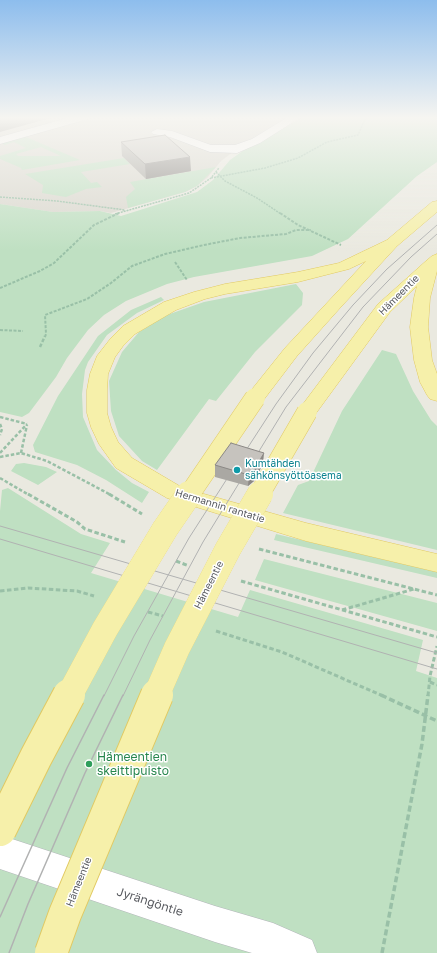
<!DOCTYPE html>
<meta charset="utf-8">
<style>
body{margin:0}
canvas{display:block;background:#eae9e0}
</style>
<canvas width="437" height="953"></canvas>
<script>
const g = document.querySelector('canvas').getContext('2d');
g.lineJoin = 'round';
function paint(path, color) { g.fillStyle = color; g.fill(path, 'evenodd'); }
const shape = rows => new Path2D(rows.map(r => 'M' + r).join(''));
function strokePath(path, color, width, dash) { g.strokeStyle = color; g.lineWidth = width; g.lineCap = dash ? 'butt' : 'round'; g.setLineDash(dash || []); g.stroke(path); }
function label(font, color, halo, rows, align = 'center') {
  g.font = font + ' "Golos Text",sans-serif'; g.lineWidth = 3; g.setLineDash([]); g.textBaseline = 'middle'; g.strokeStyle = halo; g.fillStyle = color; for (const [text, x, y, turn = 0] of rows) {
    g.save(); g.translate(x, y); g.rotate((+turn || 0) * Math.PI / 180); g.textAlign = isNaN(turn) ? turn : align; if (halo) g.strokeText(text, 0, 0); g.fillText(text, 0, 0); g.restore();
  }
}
paint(shape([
 [0,117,292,117,237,149,221,161,207,178,197,186,185,192,111,213,100,211,53,212,0,204]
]), '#dad8cf');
paint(shape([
 [303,117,437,117,437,162,417,176,348,239,312,256,194,277,167,284,126,301,104,315,88,330,67,358,56,377,29,413,22,417,0,412,0,204,53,212,100,211,121,216,197,192,213,180,230,160,244,150],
 [24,137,26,137,80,160,22,170,21,168,0,159,0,156,26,148,14,142,5,145,1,143],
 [41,147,61,156,18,156,16,154],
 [124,158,130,164,81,172,91,183,97,182,102,187,86,189,66,197,42,193,43,185,25,174],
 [216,167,197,186,185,192,128,208,126,197,135,189,130,182],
 [296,284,303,293,302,305,255,352,216,401,209,399,157,470,142,461,119,436,111,411,109,381,122,352,139,332,164,316,204,302],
 [161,297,164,300,137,313,107,335,88,362,85,370,82,394,83,417,97,450,116,470,132,483,149,492,142,503,106,480,77,465,35,452,33,445,58,396,98,336,131,310],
 [382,350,396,354,413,391,431,420,437,426,437,550,283,513,298,485,309,481,342,411],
 [24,463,46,467,57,472,38,485,11,471,16,464],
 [8,488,81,534,110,543,91,573,238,617,250,590,423,640,416,671,437,678,437,953,0,953,0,511,2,490],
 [276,534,437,572,437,578,274,540],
 [264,559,437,603,437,631,255,580]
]), '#bfe0c2');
const minor = shape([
 [71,117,89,117,88,119,0,144,0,137,71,117],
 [288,117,301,117,260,143,237,153,210,152,170,137,153,134,151,132,157,129,172,131,211,145,235,145,252,139,288,117],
 [0,835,215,906,273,923,312,940,317,953,252,953,215,942,0,869,0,835]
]);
const major = shape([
 [437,201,437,212,397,246,340,308,297,356,262,402,255,404,248,402,245,398,285,348,366,261,349,269,298,282,225,294,205,299,176,310,135,334,123,346,115,357,108,374,107,390,107,413,111,427,118,442,132,458,183,488,306,523,437,554,437,572,306,541,167,498,116,468,99,444,91,427,87,413,87,390,90,374,97,356,111,338,123,326,164,302,194,292,225,284,298,272,339,263,387,240,432,202,437,201],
 [437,254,437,271,430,298,428,327,432,360,437,374,437,401,430,399,427,395,420,382,414,360,410,327,414,298,417,286,390,312,314,416,307,418,300,416,297,412,378,304,426,261,432,256,437,254]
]);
strokePath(minor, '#b3b5ba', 1);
strokePath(major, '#e1c962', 1);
strokePath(shape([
 [216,172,225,181,257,198,281,214],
 [211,178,265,168,298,158,327,142,358,135,366,117],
 [0,197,57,201,125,210],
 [115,214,189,193,211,178,219,168]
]), '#99c0a7', 1.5, [2, 1]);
strokePath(shape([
 [280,213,298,225,341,245],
 [175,262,187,280],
 [0,288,40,271,54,263,94,225,119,213],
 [0,330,23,331],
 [45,337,46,334,45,315,87,299,111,283,132,266,165,254,204,245,240,238,286,234,296,230,311,230]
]), '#99c0a7', 2, [3, 1.5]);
strokePath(shape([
 [40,347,45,336],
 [0,417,27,424],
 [0,424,2,429,0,435],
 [0,453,27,424],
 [21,453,27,425],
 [0,457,21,453,47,461,111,495],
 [0,478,29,495]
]), '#99c0a7', 2.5, [3.5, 2]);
strokePath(shape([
 [28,494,77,522,85,529,125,542],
 [109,494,142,514],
 [259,549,437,595],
 [176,561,189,566],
 [241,581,437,637],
 [0,591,28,588,77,591,94,596],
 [342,610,414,589],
 [148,612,163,616],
 [216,631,282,652,383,696],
 [430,682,437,685],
 [428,696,430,676,437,646]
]), '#99c0a7', 3, [4.5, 2.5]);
strokePath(shape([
 [381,695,437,721],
 [382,953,422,744,428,695]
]), '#99c0a7', 3.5, [6, 3]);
paint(minor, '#fff');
paint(major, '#f6f0aa');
strokePath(shape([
 [241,458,276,404,313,353,353,305,387,269,437,225],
 [253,461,286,407,363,307,411,257,437,234],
 [0,526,437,653],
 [0,539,437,669],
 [104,696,134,636,189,538,232,471],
 [123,696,150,640,203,542,244,475]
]), '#b1b2b2', 1);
strokePath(shape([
 [0,917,67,768,104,695],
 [9,953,28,904,85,773,123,695]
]), '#b1b2b2', 1.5);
const majorBridgeFar2 = shape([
 [189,495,255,398],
 [259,495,307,412]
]);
const majorBridgeFar1 = shape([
 [69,696,105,629,165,529,189,494],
 [156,696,177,648,228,549,260,494]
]);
const majorBridge = shape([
 [0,830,36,757,69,695],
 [51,953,65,914,157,695]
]);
strokePath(majorBridgeFar2, '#e1c962', 21, []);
strokePath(majorBridgeFar1, '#e1c962', 26, []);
strokePath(majorBridge, '#e1c962', 34, []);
strokePath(majorBridgeFar2, '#f6f0aa', 20);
strokePath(majorBridgeFar1, '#f6f0aa', 26);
strokePath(majorBridge, '#f6f0aa', 32);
paint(shape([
 [153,117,166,117,159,119],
 [121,142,191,171,146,179,122,156],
 [263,464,254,481,248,486,215,477,215,465]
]), '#aaa8a3');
paint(shape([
 [3,117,54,117,0,132,0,118],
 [159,117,166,117,159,119],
 [190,157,191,171,146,179,145,164],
 [264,453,263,464,254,481,248,486,249,475]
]), '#8b8885');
const building = shape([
 [165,135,190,157,145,164,121,142,165,135],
 [231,443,264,453,254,470,249,475,215,465,231,443]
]);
paint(building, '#c6c3be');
strokePath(building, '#8b8885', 1);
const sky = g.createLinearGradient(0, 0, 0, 251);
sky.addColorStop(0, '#8dbded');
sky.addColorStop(0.47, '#f6f5f1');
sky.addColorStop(1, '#f6f5f100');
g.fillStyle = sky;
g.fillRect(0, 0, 437, 251);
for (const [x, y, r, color] of [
 [237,470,4,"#0f9aa8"],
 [89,764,4,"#2e9e5b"]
]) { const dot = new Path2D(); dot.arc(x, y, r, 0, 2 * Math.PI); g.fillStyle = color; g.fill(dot); strokePath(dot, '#fff', 1.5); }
label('10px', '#595b60', '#fff', [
 ["Hämeentie",399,295,-45],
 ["Hermannin rantatie",220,506,17],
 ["Hämeentie",209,585,-63],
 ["Hämeentie",79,882,-68]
]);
label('10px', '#0d838f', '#fff', [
 ["Kumtähden",245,464],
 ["sähkönsyöttöasema",245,476]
], 'left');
label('12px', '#27864d', '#fff', [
 ["Hämeentien",97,757],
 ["skeittipuisto",97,771]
], 'left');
label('12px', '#595b60', '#fff', [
 ["Jyrängöntie",150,902,18]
]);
</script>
